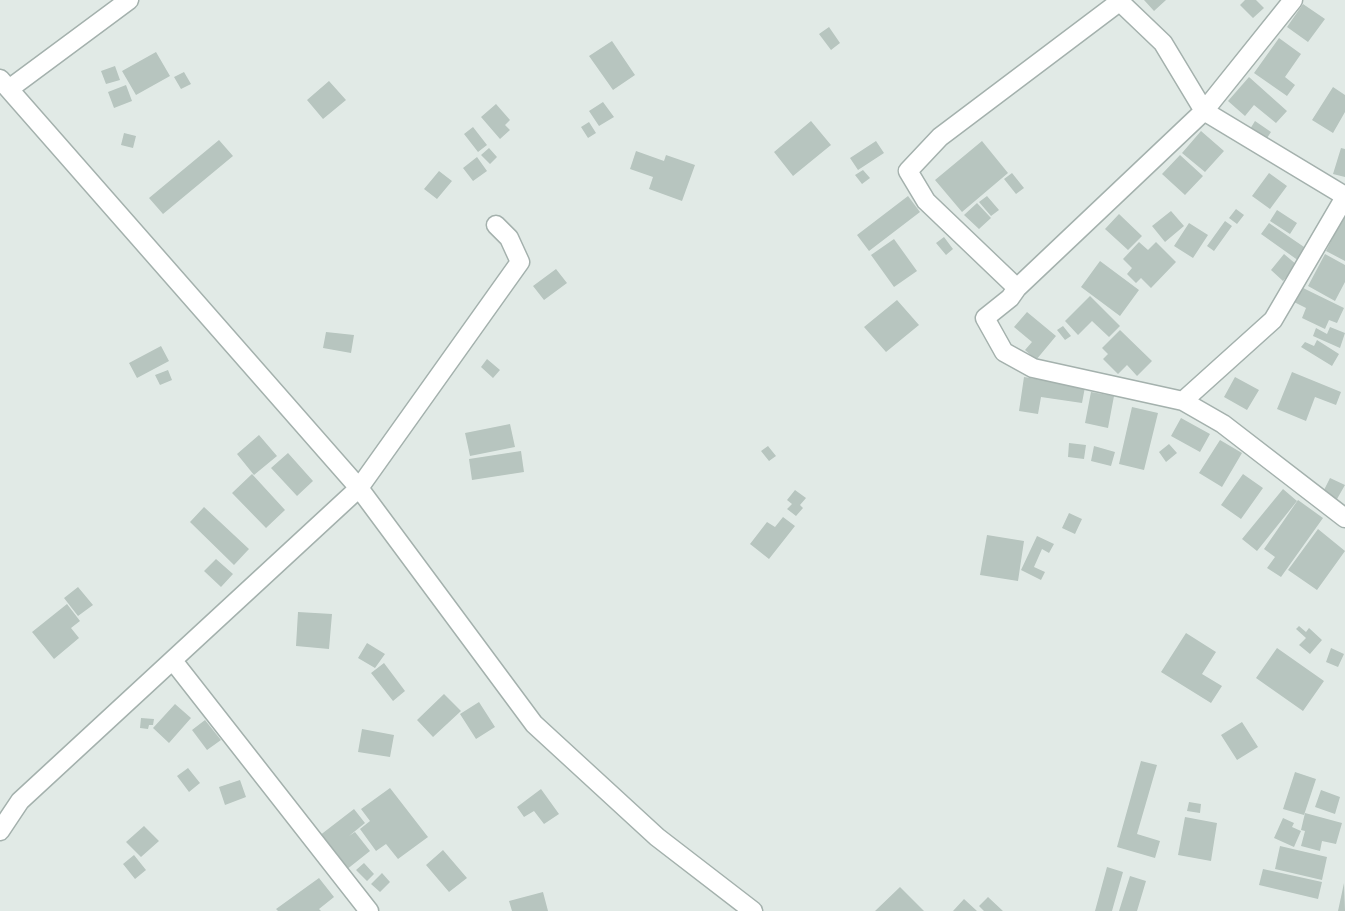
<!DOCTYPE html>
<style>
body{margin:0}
canvas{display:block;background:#e1eae6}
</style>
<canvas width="1345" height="911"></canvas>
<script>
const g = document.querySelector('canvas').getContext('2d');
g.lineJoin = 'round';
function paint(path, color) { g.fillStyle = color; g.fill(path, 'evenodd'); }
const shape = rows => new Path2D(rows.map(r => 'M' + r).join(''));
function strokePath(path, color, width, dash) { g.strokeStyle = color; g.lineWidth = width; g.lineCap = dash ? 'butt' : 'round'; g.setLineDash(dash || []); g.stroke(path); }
paint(shape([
 [1144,0,1166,0,1154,11],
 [1245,0,1256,0,1264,8,1253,18,1240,5],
 [1303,4,1325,19,1308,42,1287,27],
 [829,27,840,43,831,50,819,34],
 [1279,38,1301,54,1285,77,1295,85,1287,96,1254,73],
 [612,41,635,75,613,90,589,56],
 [156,52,170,76,136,95,122,71],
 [115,66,120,80,106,84,101,71],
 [184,72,191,84,181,89,174,77],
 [1249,77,1287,111,1276,123,1254,105,1245,116,1228,101],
 [329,81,346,100,323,119,307,100],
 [126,85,132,101,114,108,108,92],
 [1333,87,1345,95,1345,112,1333,133,1312,120],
 [603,102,614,117,599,126,589,111],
 [496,104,510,120,505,125,510,130,500,139,481,117],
 [811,121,831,145,793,176,774,152],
 [1255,121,1271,132,1263,144,1247,134],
 [589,122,596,133,588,138,581,127],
 [473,127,487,145,478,152,464,134],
 [1201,131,1224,151,1205,172,1182,153],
 [124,133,136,136,133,148,121,145],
 [219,140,233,156,163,214,149,198],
 [876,141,884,153,858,170,850,158],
 [982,141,1008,173,962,212,935,180],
 [489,148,497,157,490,164,481,155],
 [1341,148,1345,149,1345,177,1333,174],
 [636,151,664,161,666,155,695,165,682,201,649,189,653,177,630,169],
 [1180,155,1203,176,1185,195,1162,174],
 [477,157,487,171,473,181,463,168],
 [863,170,870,178,862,184,855,175],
 [439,171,452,181,437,199,424,189],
 [1012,173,1024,188,1016,194,1004,179],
 [1269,173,1287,186,1270,209,1252,196],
 [908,196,920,212,869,251,857,235],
 [987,196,999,210,991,216,979,202],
 [977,203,991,218,979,229,964,215],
 [1236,209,1244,215,1237,224,1229,218],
 [1277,210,1297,223,1290,234,1270,221],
 [1171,211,1184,226,1165,242,1152,226],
 [1119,214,1142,236,1128,250,1105,229],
 [1345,214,1345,261,1326,251],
 [1225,221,1232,226,1214,251,1207,246],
 [1189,223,1208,235,1193,258,1174,246],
 [1269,223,1307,249,1299,261,1261,234],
 [944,237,953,249,946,255,936,243],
 [894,239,917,271,894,287,871,255],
 [1139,242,1148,250,1156,242,1176,262,1151,288,1141,278,1136,283,1127,274,1132,268,1123,259],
 [1284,254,1297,265,1283,281,1271,270],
 [1325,254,1345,265,1345,282,1335,301,1308,286],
 [1100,261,1139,290,1120,316,1081,287],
 [556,269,567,283,544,300,533,286],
 [1301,287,1344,308,1337,323,1329,320,1325,329,1302,318,1306,308,1294,302],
 [1090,296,1120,326,1109,337,1092,321,1078,335,1065,321],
 [897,300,919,325,886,352,864,327],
 [1027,312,1056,336,1036,360,1025,350,1032,342,1014,327],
 [1063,326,1071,336,1065,340,1057,330],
 [1330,327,1345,333,1340,348,1313,336,1316,328,1327,334],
 [1120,330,1152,361,1137,376,1127,365,1118,374,1103,359,1108,354,1102,348],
 [326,332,354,335,351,353,323,348],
 [1317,340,1339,354,1332,366,1301,347,1305,342,1314,346],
 [161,346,169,361,137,378,129,363],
 [487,359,500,370,493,378,481,367],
 [168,370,172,380,160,385,155,375],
 [1292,372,1341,392,1336,405,1315,397,1306,421,1277,409],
 [1024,377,1085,387,1082,403,1041,397,1038,414,1019,411],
 [1235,377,1259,390,1247,410,1224,397],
 [1091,392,1114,396,1108,428,1085,423],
 [1132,407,1158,413,1144,470,1119,464],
 [1181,418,1210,434,1200,452,1171,436],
 [510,424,515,447,470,456,465,433],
 [259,435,277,456,254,475,237,454],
 [1220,440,1242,453,1222,487,1199,473],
 [1069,443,1086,445,1084,459,1068,457],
 [1169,444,1177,453,1166,462,1159,452],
 [768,446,776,456,769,461,761,451],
 [1094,446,1115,452,1111,466,1091,461],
 [521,451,524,472,472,480,469,459],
 [288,453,313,481,297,496,271,468],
 [252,474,285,510,266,528,232,493],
 [1243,474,1263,488,1241,519,1221,505],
 [1330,478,1345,485,1337,499,1323,492],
 [1283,489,1297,501,1257,551,1242,539],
 [795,490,806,498,800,505,803,508,796,516,787,509,792,504,787,500],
 [1298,500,1323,518,1281,577,1267,568,1275,557,1264,549],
 [204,507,249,549,234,565,190,522],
 [1069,513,1082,519,1075,534,1062,528],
 [783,517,795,526,769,559,750,544,767,522,775,527],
 [1318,529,1345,551,1317,590,1288,570],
 [987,535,1024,541,1018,581,980,575],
 [1037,536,1054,544,1049,553,1042,549,1034,567,1045,572,1041,580,1021,570],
 [216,559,233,574,221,587,204,571],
 [78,587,93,605,78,616,64,598],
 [67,604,80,621,71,628,79,638,54,659,32,632],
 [298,612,332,614,329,649,296,646],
 [1299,626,1306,632,1309,628,1322,640,1310,654,1299,645,1306,638,1296,629],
 [1186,633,1216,652,1202,674,1222,686,1211,703,1161,672],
 [367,643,385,654,375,668,358,658],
 [1277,648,1324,681,1303,711,1256,678],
 [1331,648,1344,654,1338,667,1326,662],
 [384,663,405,691,393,701,371,673],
 [444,694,461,711,433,737,417,720],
 [479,702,495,727,476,739,460,714],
 [175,704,191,718,169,743,153,728],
 [141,718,154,719,153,725,149,725,148,729,140,728],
 [205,720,221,740,207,750,192,730],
 [1242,722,1258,747,1237,760,1221,735],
 [362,729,394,735,390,757,358,752],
 [1141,761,1157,765,1137,834,1160,841,1155,858,1117,847],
 [188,768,200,783,189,792,177,776],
 [1295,772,1316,779,1304,815,1283,809],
 [240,780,246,797,225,805,219,787],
 [390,788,428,837,398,859,386,844,376,851,360,829,370,821,361,809],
 [541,789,559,814,544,824,534,811,524,817,517,807],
 [1321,790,1340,797,1335,814,1315,807],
 [1189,802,1201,804,1200,813,1187,811],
 [354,809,365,823,349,836,355,832,370,851,346,870,319,836],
 [1305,813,1342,823,1336,844,1322,841,1320,851,1301,846,1305,831,1301,830],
 [1185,817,1217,823,1211,861,1178,855],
 [1283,818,1294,823,1292,827,1301,831,1294,847,1274,838],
 [144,826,159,841,141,857,126,842],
 [1280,846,1327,857,1322,880,1275,869],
 [443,850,467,878,449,892,426,865],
 [134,855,146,870,135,879,123,864],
 [364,863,374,874,367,881,356,870],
 [1107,867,1123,872,1112,911,1095,911],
 [1263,869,1322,882,1318,899,1259,885],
 [382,873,390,882,380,892,371,884],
 [1130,876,1146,881,1137,911,1119,911],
 [319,878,334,897,319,909,321,911,278,911,276,909],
 [1344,883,1345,911,1338,911],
 [900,887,924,911,875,911],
 [543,892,548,911,512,911,509,901],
 [988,897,1003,911,984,911,979,906],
 [964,899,977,911,953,911]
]), '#b7c5bf');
const minor = shape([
 [1118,0,1163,43,1204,111,1017,288,1010,298,985,318,1004,352,1033,368,1183,401,1223,424,1345,518],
 [1293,0,1204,111,1345,196],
 [0,79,359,488,534,724,657,837,753,911],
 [9,89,129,0],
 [1017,288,926,201,908,171,940,137,1119,2],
 [1183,401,1273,320,1345,197],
 [174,662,369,911],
 [0,831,20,801,359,488,520,262,509,238,496,225]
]);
strokePath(minor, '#a4b1ad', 21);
strokePath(minor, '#fff', 18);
</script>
